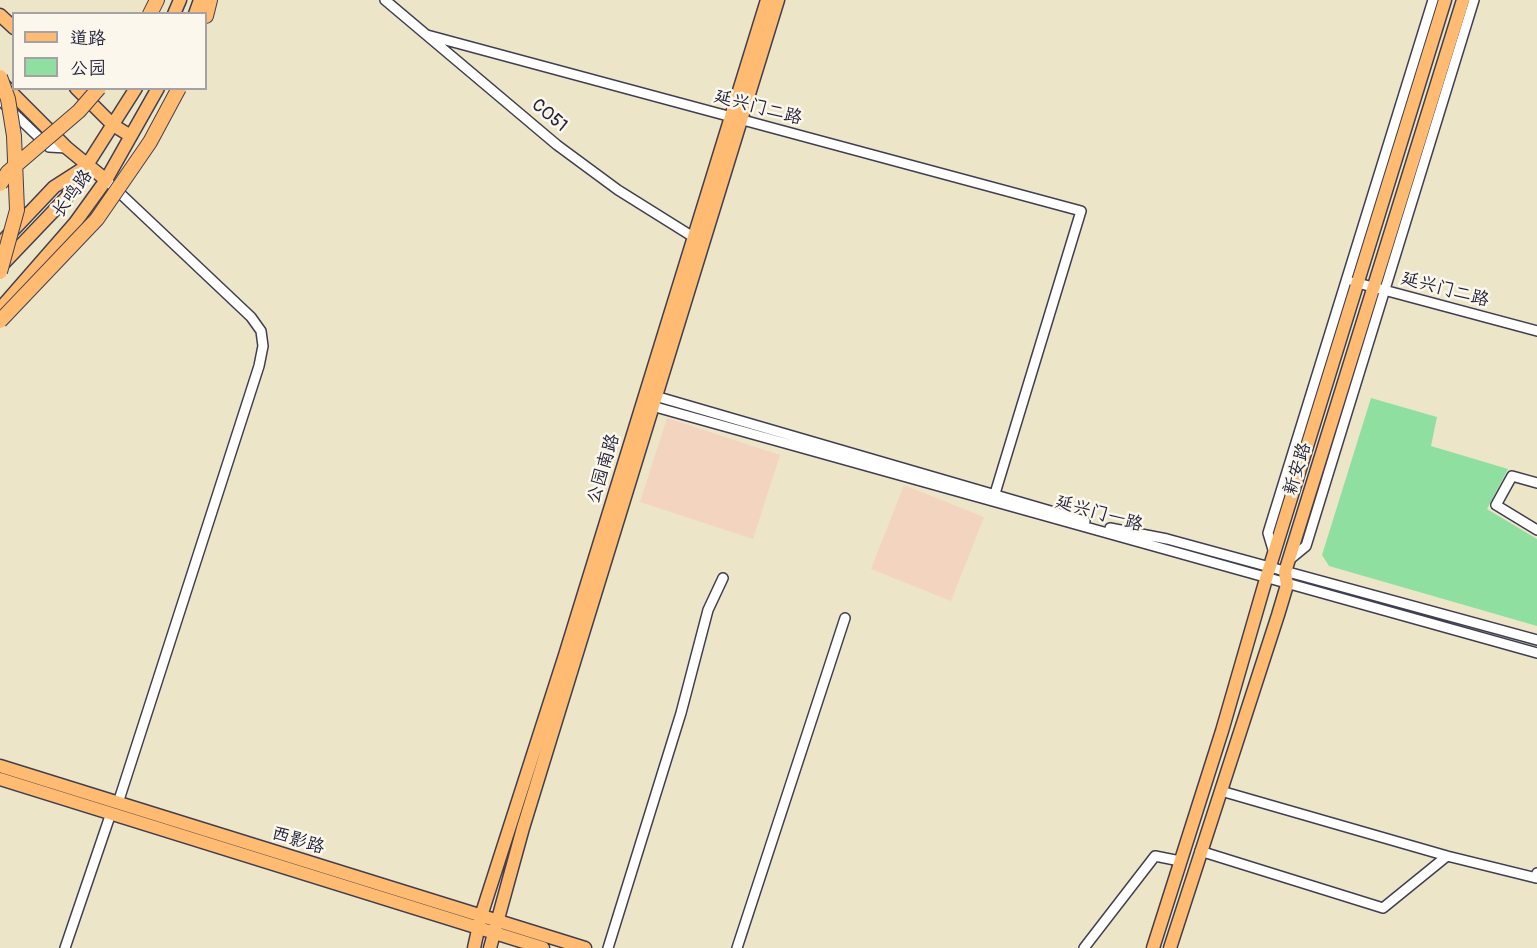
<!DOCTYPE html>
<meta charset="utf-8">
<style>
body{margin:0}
#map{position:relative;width:1537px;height:948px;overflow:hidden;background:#ede5c8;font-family:Pangolin,"LXGW WenKai TC",sans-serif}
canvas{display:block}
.legend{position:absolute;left:12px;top:12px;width:195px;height:78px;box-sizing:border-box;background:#fbf7ec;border:2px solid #a4a2a5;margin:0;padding:8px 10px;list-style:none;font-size:18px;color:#22223b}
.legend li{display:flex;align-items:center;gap:12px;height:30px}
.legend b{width:30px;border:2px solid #a4a2a5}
</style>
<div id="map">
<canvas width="1537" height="948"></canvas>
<ul class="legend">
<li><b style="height:8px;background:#ffbb71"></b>道路</li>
<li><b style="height:16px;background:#8fe0a0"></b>公园</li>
</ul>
</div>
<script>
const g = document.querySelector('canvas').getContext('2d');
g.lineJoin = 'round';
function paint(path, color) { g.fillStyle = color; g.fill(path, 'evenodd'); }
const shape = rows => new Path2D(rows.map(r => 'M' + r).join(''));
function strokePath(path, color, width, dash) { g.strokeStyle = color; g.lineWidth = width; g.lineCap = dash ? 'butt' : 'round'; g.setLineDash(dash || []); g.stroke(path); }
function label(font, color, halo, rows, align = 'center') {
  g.font = font + ' Pangolin,"LXGW WenKai TC",sans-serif'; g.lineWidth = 5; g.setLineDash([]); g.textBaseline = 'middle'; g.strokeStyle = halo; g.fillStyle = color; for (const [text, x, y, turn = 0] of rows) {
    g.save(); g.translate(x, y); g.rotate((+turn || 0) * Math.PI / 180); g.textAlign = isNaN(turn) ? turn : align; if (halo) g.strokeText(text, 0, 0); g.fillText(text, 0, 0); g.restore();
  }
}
paint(shape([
 [667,418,780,455,753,539,640,502],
 [904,485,984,517,951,601,871,569]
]), '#f3d4bf');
paint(shape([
 [1371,398,1437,417,1431,446,1508,469,1487,509,1537,539,1537,626,1329,566,1322,555]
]), '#8fe0a0');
const minor = shape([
 [385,0,557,145,618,190,698,240],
 [427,35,1081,211,993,500],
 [0,100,49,147,67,148],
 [106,180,251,317,261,331,263,346,259,366,118,803],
 [1354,282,1537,331],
 [655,396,1085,521],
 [652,406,1537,653],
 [1537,483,1512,476,1496,505,1537,530],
 [1110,528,1167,539,1537,640],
 [1274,553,1268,533,1433,0],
 [1289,560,1306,546,1474,0],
 [1221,791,1447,856,1536,878,1537,873],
 [1200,851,1383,908,1447,856],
 [65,948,111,813],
 [608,948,681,713,708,610,723,578],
 [737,948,845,618],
 [1084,948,1155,856,1180,861]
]);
const major = shape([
 [174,14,180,0],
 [195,14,200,0],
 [0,15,14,28],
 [3,84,67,148,106,180],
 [76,88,113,125,129,135],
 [0,244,54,187,82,169],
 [1,266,66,198,136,88],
 [0,309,75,223,106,180,158,88],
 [0,766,585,948],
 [0,779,543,948],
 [474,948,481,916,565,655,767,0],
 [490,948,523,828,778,0],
 [1153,948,1222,731,1266,579,1445,0],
 [1170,948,1278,615,1287,585,1285,572,1463,0]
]);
const highway = shape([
 [150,14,157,0],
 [206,16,210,0]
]);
strokePath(minor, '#403f50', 12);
strokePath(major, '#403f50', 15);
strokePath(highway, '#403f50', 16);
strokePath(minor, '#fff', 9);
strokePath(major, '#ffbb71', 12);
strokePath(highway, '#ffbb71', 14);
const highwayBridge = shape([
 [0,77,8,99,14,136,17,210,0,272],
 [0,184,8,172,79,111,99,88],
 [0,321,97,219,150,142,179,88]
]);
strokePath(highwayBridge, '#403f50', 16, []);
strokePath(highwayBridge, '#ffbb71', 14);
label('18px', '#22223b', '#fbf7ec', [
 ["延兴门二路",758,108,15],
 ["C051",549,116,40],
 ["长鸣路",73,194,-54],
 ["延兴门二路",1445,290,15],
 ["公园南路",604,469,-73],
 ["新安路",1298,469,-73],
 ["延兴门一路",1099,514,16],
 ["西影路",298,841,17]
]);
</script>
